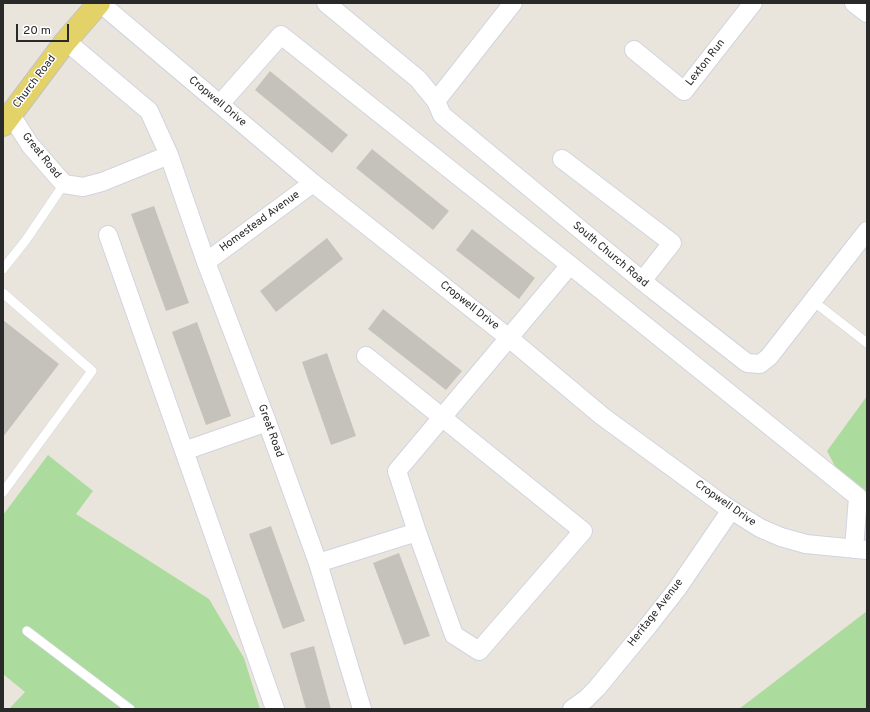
<!DOCTYPE html>
<style>
body{margin:0}
#map{position:relative;width:870px;height:712px;overflow:hidden;background:#eae5dc;font-family:Overpass,sans-serif}
canvas{display:block}
.frame{position:absolute;inset:0;border:4px solid #292929;pointer-events:none}
.scale{position:absolute;left:16px;top:24px;width:53px;height:18px;box-sizing:border-box;border:2px solid #292929;border-top:0;padding-left:5px;font-size:12px;line-height:14px;white-space:nowrap;color:#292929;-webkit-text-stroke:3px #fff;paint-order:stroke}
</style>
<div id="map">
<canvas width="870" height="712"></canvas>
<div class="frame"></div>
<div class="scale">20 m</div>
</div>
<script>
const g = document.querySelector('canvas').getContext('2d');
g.lineJoin = 'round';
function paint(path, color) { g.fillStyle = color; g.fill(path, 'evenodd'); }
const shape = rows => new Path2D(rows.map(r => 'M' + r).join(''));
function strokePath(path, color, width, dash) { g.strokeStyle = color; g.lineWidth = width; g.lineCap = dash ? 'butt' : 'round'; g.setLineDash(dash || []); g.stroke(path); }
function label(font, color, halo, rows, align = 'center') {
  g.font = font + ' Overpass,sans-serif'; g.lineWidth = 3; g.setLineDash([]); g.textBaseline = 'middle'; g.strokeStyle = halo; g.fillStyle = color; for (const [text, x, y, turn = 0] of rows) {
    g.save(); g.translate(x, y); g.rotate((+turn || 0) * Math.PI / 180); g.textAlign = isNaN(turn) ? turn : align; if (halo) g.strokeText(text, 0, 0); g.fillText(text, 0, 0); g.restore();
  }
}
paint(shape([
 [867,396,867,527,827,451],
 [48,455,93,491,76,514,209,599,244,658,260,709,9,709,25,692,3,674,3,515],
 [867,611,867,709,739,709]
]), '#acdc9d');
paint(shape([
 [270,71,348,135,332,153,255,90],
 [372,149,449,211,433,230,356,168],
 [154,206,189,303,166,311,131,214],
 [472,229,535,278,519,299,456,250],
 [327,238,343,259,276,312,260,291],
 [383,309,462,371,446,390,368,329],
 [3,320,59,364,3,437],
 [197,322,231,416,206,425,172,332],
 [327,353,356,436,331,445,302,362],
 [271,526,305,621,283,629,249,534],
 [399,553,430,636,404,645,373,563],
 [314,646,331,709,306,709,290,653]
]), '#c5c2bb');
const lane = shape([
 [3,269,26,240,64,184],
 [3,293,92,371,3,492],
 [813,301,867,343],
 [27,631,130,709]
]);
const street = shape([
 [100,3,313,183,509,338,602,416,725,506,760,528,781,537,806,544,867,550],
 [326,3,418,79,436,101],
 [513,3,436,101,442,115,651,288,747,363,760,364,769,357,867,231],
 [854,3,867,13],
 [66,41,149,111,169,155,206,262,267,422,318,563,362,709],
 [634,50,684,91,753,3],
 [220,104,281,35,570,265],
 [11,115,30,145,64,184,83,187,102,182,169,155],
 [562,159,672,243,642,281],
 [108,235,275,709],
 [206,262,313,183],
 [366,356,583,531,479,651,454,635,417,532],
 [184,451,267,422],
 [318,563,417,532,397,471,570,265,858,497,854,549],
 [572,709,586,699,597,688,648,626,677,589,731,510]
]);
const primary = shape([
 [3,125,66,41,99,3]
]);
strokePath(lane, '#d1d3e0', 10);
strokePath(street, '#d1d3e0', 20);
strokePath(primary, '#c3c3c3', 24);
strokePath(lane, '#fff', 9);
strokePath(street, '#fff', 18);
strokePath(primary, '#e3d267', 22);
label('11px', '#292929', '#fff', [
 ["Lexton Run",706,63,-52],
 ["Church Road",35,82,-53],
 ["Cropwell Drive",217,102,40],
 ["Great Road",41,156,51],
 ["Homestead Avenue",260,222,-36],
 ["South Church Road",610,255,40],
 ["Cropwell Drive",469,306,38],
 ["Great Road",270,431,70],
 ["Cropwell Drive",725,504,35],
 ["Heritage Avenue",656,613,-52]
]);
</script>
